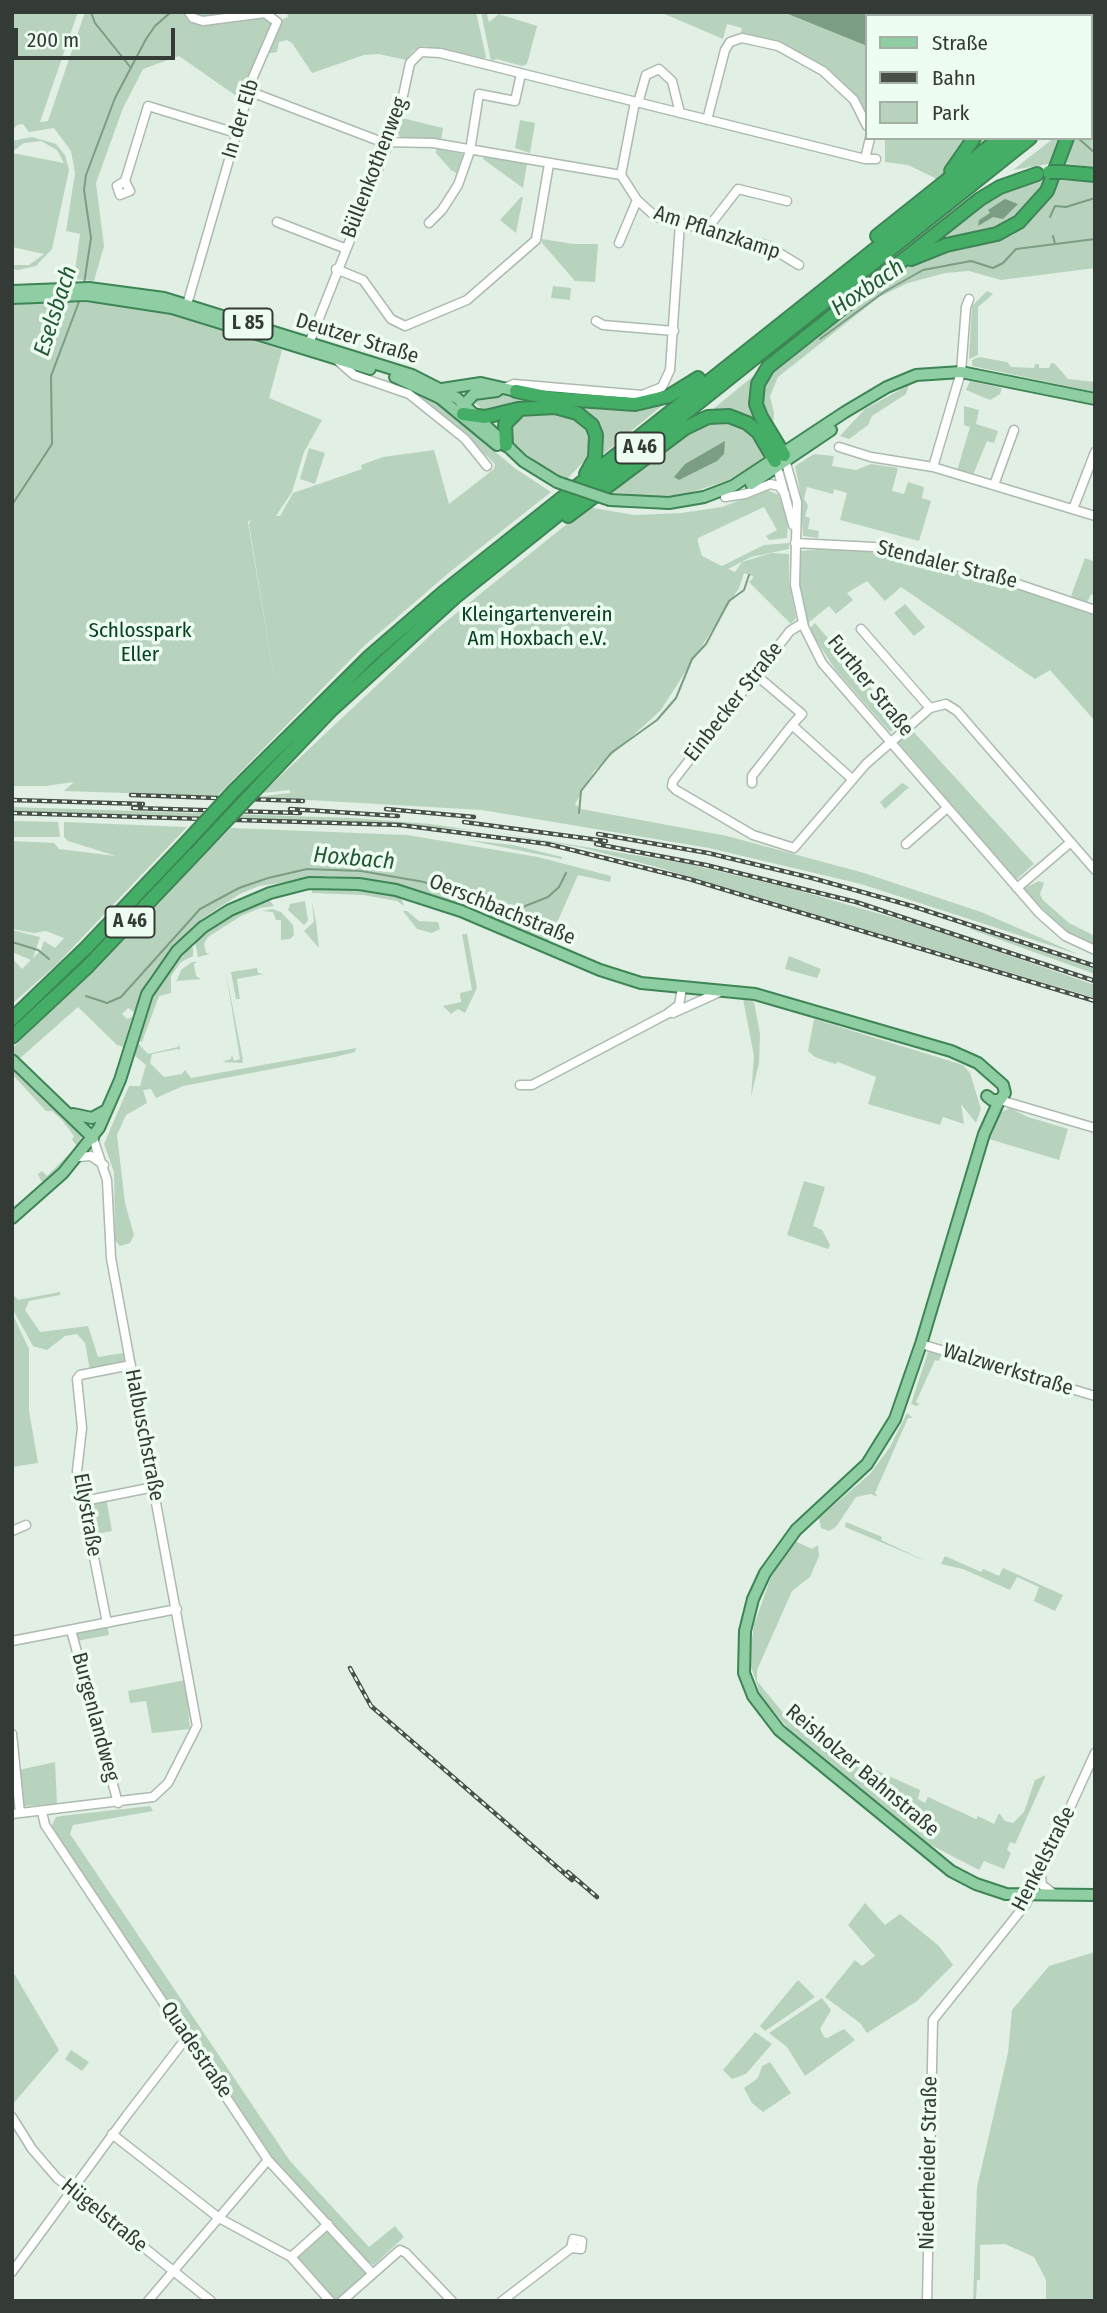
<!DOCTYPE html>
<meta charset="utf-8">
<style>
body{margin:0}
#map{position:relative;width:1107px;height:2313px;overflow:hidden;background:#e1efe4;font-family:"Fira Sans Condensed",sans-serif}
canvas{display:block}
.frame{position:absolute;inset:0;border:14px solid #343a35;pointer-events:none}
.legend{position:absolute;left:865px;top:14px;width:228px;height:126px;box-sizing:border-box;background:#eefdf1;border:2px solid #a4afa6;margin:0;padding:9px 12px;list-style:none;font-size:21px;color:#343a35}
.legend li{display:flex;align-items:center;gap:14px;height:35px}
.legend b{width:35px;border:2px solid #a4afa6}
.scale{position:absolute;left:14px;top:28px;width:161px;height:32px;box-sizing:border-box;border:4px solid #343a35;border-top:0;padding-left:9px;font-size:21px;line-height:24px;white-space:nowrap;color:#343a35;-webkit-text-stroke:5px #eefdf1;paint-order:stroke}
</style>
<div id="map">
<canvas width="1107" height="2313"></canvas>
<div class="frame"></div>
<ul class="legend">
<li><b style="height:9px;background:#8fcea3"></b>Straße</li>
<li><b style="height:9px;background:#49504a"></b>Bahn</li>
<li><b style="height:19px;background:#b8d3bd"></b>Park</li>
</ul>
<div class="scale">200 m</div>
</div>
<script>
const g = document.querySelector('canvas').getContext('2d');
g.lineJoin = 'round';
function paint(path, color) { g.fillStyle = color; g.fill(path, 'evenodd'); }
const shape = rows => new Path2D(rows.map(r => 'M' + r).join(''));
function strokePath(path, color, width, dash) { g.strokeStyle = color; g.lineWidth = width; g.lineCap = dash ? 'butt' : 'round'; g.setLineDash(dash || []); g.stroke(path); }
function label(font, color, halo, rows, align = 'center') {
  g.font = font + ' "Fira Sans Condensed",sans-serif'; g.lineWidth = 7; g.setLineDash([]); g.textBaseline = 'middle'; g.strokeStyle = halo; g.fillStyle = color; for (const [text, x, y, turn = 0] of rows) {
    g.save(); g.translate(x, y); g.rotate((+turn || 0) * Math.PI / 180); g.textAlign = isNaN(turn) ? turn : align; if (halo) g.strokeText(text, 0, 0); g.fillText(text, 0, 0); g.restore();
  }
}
paint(shape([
 [12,12,78,12,40,122,48,121,85,12,256,12,272,16,273,28,257,58,245,96,235,95,179,56,143,69,123,108,96,183,104,246,94,281,74,279,80,234,66,231,75,173,71,151,54,128,29,132,23,124,17,125,12,131],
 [287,12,476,12,486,57,482,61,424,46,414,50,406,60,379,54,364,55,312,73,292,43,287,40,279,42,277,52,265,54,278,21,288,17],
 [481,12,491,12,487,15,489,22,499,14,537,26,527,64,522,66,497,59,491,61],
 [660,12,783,12,867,46,867,124,855,100,803,57,740,37,742,28,727,24,723,39],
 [927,12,1095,12,1095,51,1091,54,1091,16,922,16],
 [402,118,443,128,441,140,400,138,398,132],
 [520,120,535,123,530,153,515,148],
 [1091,124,1095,126,1095,168,1066,163,1073,138,1091,138],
 [32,137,56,144,65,155,69,170,52,249,36,266,18,270,12,269,12,265,29,265,44,254,12,247,12,153,64,163,57,150,41,141,24,143,12,152,12,141],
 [885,138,993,138,935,183,935,178,908,165,885,162],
 [1054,138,1062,138,1054,163,1013,170],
 [436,149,463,154,458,174,451,170,436,153],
 [484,156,527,164,523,188,483,159],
 [1058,180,1095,182,1095,268,1001,280,969,271,945,273,908,283,879,297,778,377,770,396,774,413,773,425,762,401,764,386,773,371,904,267,960,245,1013,235,1047,201],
 [1036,181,1047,181,1022,212,993,232,923,249,980,203,1010,187],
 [521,197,523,197,516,233,500,220],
 [542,239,573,244,598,244,595,282,575,281,542,243],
 [553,286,571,288,570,300,551,298],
 [987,291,993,294,978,307,978,355,969,359,972,306],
 [46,302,104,303,172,314,282,350,269,398,322,420,304,452,292,492,276,516,280,516,293,493,362,469,361,465,383,457,434,450,449,504,494,469,495,464,488,457,423,401,359,372,399,385,433,401,516,469,551,492,451,571,364,646,217,796,64,791,74,782,45,786,12,786,12,305],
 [251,519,249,524,276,690,248,522],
 [979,357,1007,362,1011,367,1034,368,1035,364,1039,364,1039,368,1049,368,1051,363,1055,364,1068,379,1095,382,1095,392,972,366,972,360],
 [757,373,762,431,707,414],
 [970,381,1002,388,1000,394,990,400,966,390],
 [909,385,906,394,872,416,868,425,849,439,840,436,865,409],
 [499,394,539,401,664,404,596,460,599,448,577,409,487,414,471,399],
 [964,406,979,410,976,424,998,431,994,443,987,441,973,475,957,471,970,427,964,425],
 [560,410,590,427,591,454,567,479,539,464,511,442,509,425,523,414],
 [708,422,736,422,755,436,765,452,762,462,729,480,686,494,656,497,608,492,677,438],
 [309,448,325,453,315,484,300,479],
 [814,454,834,456,832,466,856,470,871,464,898,468,892,491,904,494,908,482,924,487,922,498,931,501,919,541,840,520,847,493,834,489,833,494,807,487,804,498,808,506,805,516,810,518,808,529,819,531,818,538,803,536,800,491,795,466],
 [767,490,779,495,788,523,787,538,769,540,766,536,777,530,764,507,698,538,698,542,702,556,722,566,764,545,789,543,789,549,751,557,728,569,735,572,742,562,771,553,789,554,789,582,796,618,791,624,749,582,754,577,744,573,739,588,661,710,594,771,575,804,581,809,727,836,864,873,981,912,1080,955,861,884,709,848,482,810,256,797,290,793,290,790,262,793,438,628,588,507,634,515,681,513,722,507],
 [846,547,979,573,1095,614,1095,721,1050,670,1035,679,901,587,885,601,867,581,847,593,853,600,836,614,829,606,808,623,800,585,800,551],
 [1085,558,1095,562,1095,596,1091,594,1087,603,1071,596],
 [905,604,925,627,914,636,894,613],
 [815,623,901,723,890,732,835,669,809,629],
 [911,729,1034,864,1016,880,898,742],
 [902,783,909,787,885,809,880,802],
 [12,807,352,818,430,824,472,830,352,822,12,811],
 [12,821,58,822,60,837,12,837],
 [64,822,187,827,56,965,12,1004,12,958,22,969,31,960,12,952,12,930,40,937,33,958,41,950,44,941,55,948,64,938,46,931,34,933,12,929,12,841,54,843,59,849,116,856,68,841,64,837],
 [231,828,407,835,538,857,611,876,610,882,578,875,549,941,453,901,379,881,328,876,259,886,240,894,203,918,170,950,149,978,134,1012,128,1008,122,1014,127,1019,132,1017,123,1047,117,1045,78,1007,19,1059,12,1049],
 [488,831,689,864,797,890,932,929,1095,985,1095,998,653,866,583,848],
 [467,840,513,845,562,857,562,859],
 [1039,881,1044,883,1040,894,1043,900,1069,923,1095,936,1095,946,1064,930,1023,889],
 [339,888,393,896,401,898,404,906,397,901,363,895,312,893,312,889],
 [270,901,274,906,260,908,241,916,208,937,204,944,206,953,210,954,198,957,195,942,203,935,237,913],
 [305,901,308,920,304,925,288,910,290,904],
 [312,901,316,922,319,948,304,931,314,922],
 [272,909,281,912,293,925,294,935,290,939,281,940,281,920,276,920,273,912,262,911],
 [403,911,407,911,419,921,438,922,440,929,432,933,417,929],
 [971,926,1095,967,1095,974,970,929],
 [462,934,467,934,468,939,477,988,465,1013,458,1009,451,1014,443,1006,461,1002,460,993,472,990],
 [190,946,193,948,193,956,181,962,171,976,171,993,159,996,142,1042,139,1041,154,995],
 [789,956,821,969,817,978,785,969],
 [192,962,197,962,194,964,196,976,201,979,177,981,175,985,181,970],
 [257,968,258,973,264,974,237,979,240,999,236,999,231,972],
 [226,973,243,1060,242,1063,222,1062,231,1059,232,1055,234,1061,240,1059],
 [743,999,754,1002,760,1034,759,1063,751,1097,754,1056],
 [814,1019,963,1065,970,1073,981,1109,976,1123,961,1104,964,1124,943,1117,940,1125,868,1104,876,1077,838,1062,835,1064,815,1057,808,1051],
 [138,1043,148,1054,178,1047,179,1043,180,1051,178,1049,152,1054,150,1063,164,1077,182,1074,185,1070,191,1078,356,1048,355,1052,335,1057,183,1086,156,1098,151,1089,143,1090,147,1103,126,1115,117,1135,125,1203,134,1235,130,1243,120,1246,115,1240,114,1172,104,1144,129,1086,140,1086,146,1065,135,1056],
 [12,1065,82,1133,79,1149,45,1182,41,1181,38,1174,42,1171,47,1176,77,1146,72,1140,74,1136,62,1120,52,1111,46,1111,12,1074],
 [1010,1108,1028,1117,1068,1129,1059,1160,989,1139,997,1114],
 [804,1181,825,1187,813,1226,822,1230,830,1245,828,1249,787,1235],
 [60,1292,60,1295,29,1301,25,1310,40,1332,88,1326,98,1357,123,1353,125,1363,90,1370,85,1343,77,1334,65,1336,47,1350,33,1346,12,1308,12,1293,18,1300],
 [12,1313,29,1349,29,1411,38,1463,12,1467],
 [928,1352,944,1353,962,1361,958,1367,959,1363,940,1357,939,1361,935,1360,916,1402,920,1404,916,1406,911,1404],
 [907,1413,913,1418,908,1418,875,1493,878,1497,871,1494,856,1497,836,1527,829,1531,821,1528,819,1518,870,1474,890,1447],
 [106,1498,112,1531,92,1535,87,1502],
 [846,1522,882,1537,881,1540,928,1562,845,1527],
 [795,1541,812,1549,818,1545,819,1556,810,1577,792,1591,757,1670,757,1681,784,1714,828,1737,824,1747,920,1790,918,1799,925,1803,928,1797,976,1819,978,1816,994,1824,999,1813,1005,1821,1013,1823,1024,1812,1035,1780,1046,1775,1015,1844,1010,1842,1007,1850,1011,1853,1004,1869,984,1861,979,1870,929,1844,789,1729,761,1697,749,1660,754,1625,772,1574],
 [945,1556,981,1572,983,1569,999,1576,1003,1568,1063,1595,1055,1611,1034,1601,1039,1587,1017,1577,1010,1590,963,1569,941,1564],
 [107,1625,109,1635,76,1641,75,1631],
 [186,1680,190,1729,152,1733,146,1701,130,1703,128,1691],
 [55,1762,57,1804,24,1806,19,1770],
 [150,1806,153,1811,73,1825,70,1834,290,2161,369,2247,395,2226,404,2237,374,2265,363,2259,274,2162,51,1827,56,1817,61,1816],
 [865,1903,885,1925,900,1914,939,1946,953,1965,917,2001,867,2033,860,2023,825,1997,855,1960,862,1966,875,1956,848,1925],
 [1095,1952,1095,2301,1046,2301,1046,2280,1034,2257,1005,2244,980,2245,980,2280,977,2280,976,2301,973,2301,977,2187,1008,2053,1012,2010,1049,1966],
 [12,1970,59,2050,13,2104,12,2103],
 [798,1980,815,1997,765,2031,760,2026],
 [822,1998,831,2010,820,2029,824,2037,827,2038,844,2029,855,2040,805,2076,787,2047,769,2033],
 [755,2032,772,2044,746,2074,732,2079,723,2070],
 [71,2050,89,2062,82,2071,65,2059],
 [770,2062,791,2093,763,2112,752,2103,744,2088,758,2078,762,2066],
 [326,2228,366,2273,335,2301,294,2256]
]), '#b8d3bd');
paint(shape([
 [783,12,927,12,922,16,867,16,867,46],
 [1005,199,1018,204,1003,219,993,217,978,226,979,220,990,213,988,210],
 [725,441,724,454,717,461,679,480,674,477,685,464]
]), '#7b9d83');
strokePath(shape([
 [91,12,95,23,131,68],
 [1078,138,1095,153],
 [1050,217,1055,206,1066,207,1095,198],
 [1053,236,1055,244],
 [84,284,91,238,84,190,86,175,115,98,146,39,155,26,171,12],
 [820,339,884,292,923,270,971,261,993,268,1003,263,1016,249,1095,239],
 [12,505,52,444,51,376,80,299],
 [579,813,581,791,611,753,657,720,676,698,692,659,706,644,729,601,744,590,749,575],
 [12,942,38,950,49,959],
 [86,996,107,1003,121,997,200,909,239,888,268,878,307,869,361,871,424,882,493,907,515,910,548,897,559,887,566,873]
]), '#7b9d83', 2);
const minor = shape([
 [251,92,382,142,433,143,621,175,637,200,656,217,766,245,799,265],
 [638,103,646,75,659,69,672,81,680,113],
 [707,120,725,50,730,42,742,38,778,46,823,71,854,100,867,126],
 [865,159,870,138],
 [621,175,635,102],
 [125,181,130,191,120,195,117,186,125,181,148,106,236,133],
 [277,222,344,248],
 [429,223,442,210,458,185,470,151,479,94,515,101,521,74],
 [707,229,738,189,787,201],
 [619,243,637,200],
 [336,269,363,280,391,319,405,326,467,300,536,240,549,164],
 [186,308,253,77,277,22,265,13,203,21,193,18,189,12],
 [596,321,603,325,674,331],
 [308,346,398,119,410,63,421,52,440,53,865,159,876,159],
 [338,361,354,375,409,394,465,439,487,466],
 [502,389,514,384,642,395,662,387,670,370,680,223],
 [839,447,871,457,933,467,1095,516],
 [776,463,793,525],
 [786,463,797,502,795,585,804,627,822,663,1039,913,1065,936,1095,950],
 [933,467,961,372,966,307,969,299],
 [994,485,1014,430],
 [725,497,745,494,770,484,779,486,785,494],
 [1073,509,1095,452],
 [795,543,874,547,979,571,1095,610],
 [803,623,790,631,673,781,672,786,676,790,753,835,794,848,866,764,930,708,946,704,957,711,1095,870],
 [861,629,930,708],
 [756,675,802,714,792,725,852,779],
 [752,783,752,776,792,725],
 [906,844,947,808],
 [1017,888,1071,842],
 [673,1013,722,991],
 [520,1085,532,1085,667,1014,679,1005,682,988],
 [1000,1100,1095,1128],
 [79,1157,91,1156,104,1165],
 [921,1344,1095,1396],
 [84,1501,154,1487],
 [12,1531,26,1525],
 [107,1623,77,1471,82,1428,77,1379,80,1375,131,1365],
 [71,1630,118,1803],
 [12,1641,177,1609],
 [12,1734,20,1813],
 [42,1812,45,1825,268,2160,372,2273],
 [12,1814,153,1797,168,1783,197,1726,111,1258,107,1180,93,1138],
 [1041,1876,1042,1885,1054,1894],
 [12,2117,32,2149,57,2178,211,2301],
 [112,2134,219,2218,291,2257,330,2301],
 [291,2257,328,2224],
 [12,2272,127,2115,187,2037],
 [148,2301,268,2160],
 [342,2301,400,2250,406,2253,452,2301],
 [502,2301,571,2248,581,2249,582,2241,573,2239,571,2248],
 [927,2301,933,2020,1026,1904,1095,1753]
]);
const major = shape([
 [12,291,89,288,164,298,412,375,457,398,523,461,557,482],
 [12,298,87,295,172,308,370,369],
 [395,377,440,398,497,445],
 [442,389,481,383,516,391],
 [461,408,474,394,497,391],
 [751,484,831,430],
 [610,500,669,503,704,497,733,486,845,412,887,387,916,375,961,372,1095,399],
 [12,1060,93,1138],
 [999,1101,984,1134,921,1344,895,1419,867,1464,796,1530,765,1573,753,1599,745,1631,744,1673,753,1696,779,1730,951,1871,976,1884,1006,1894,1095,1895],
 [73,1114,92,1118,107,1110],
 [12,1218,63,1173,99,1128,120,1080,147,994,177,951,203,927,230,910,270,893,309,883,359,884,396,890,461,911,600,970,641,983,755,994,951,1051,978,1063,1003,1085,1005,1093,1000,1100,992,1100,987,1096]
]);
const highway = shape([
 [997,16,999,12],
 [1030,16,1031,12],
 [1091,62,1095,59],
 [1091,78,1095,75],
 [1091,89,1095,86],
 [1091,105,1095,102],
 [1091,118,1095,119],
 [951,171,974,138],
 [1063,172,1095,175],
 [877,236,1000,138],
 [911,259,946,245,997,234,1019,222,1047,191,1067,138],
 [516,391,550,398,635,404,669,396,698,378],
 [463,414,485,417,518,409,555,407,577,413,592,425,596,435,595,458,586,474],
 [506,445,505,424,517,412],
 [784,455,761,417,756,404,758,384,768,367,980,199,1000,187,1037,174],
 [568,516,685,428,708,417,729,416,747,423,758,432,775,461],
 [234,791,370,656,444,592,1015,138],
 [253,792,331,710,455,597,1030,138],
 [12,1019,86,948,185,844],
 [12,1037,86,968,203,845]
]);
strokePath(minor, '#acbaaf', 11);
strokePath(major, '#3e8555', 14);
strokePath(highway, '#3e8555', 16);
strokePath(minor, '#fff', 8);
strokePath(major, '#8fcea3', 10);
strokePath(highway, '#44ae66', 12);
const rail = shape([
 [131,795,303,801],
 [12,800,143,804],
 [133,808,300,813],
 [290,809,398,816],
 [386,809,474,817],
 [12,813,400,825,548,844,689,879,1095,1001],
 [464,822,606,841],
 [598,834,708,853,812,878,912,906,1095,966],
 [596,844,706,865,856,902,1095,981],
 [350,1668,371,1706,572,1880],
 [568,1872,597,1897]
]);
strokePath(rail, '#49504a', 4.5);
strokePath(rail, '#eefdf1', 2, [5]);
const majorBridge = shape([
 [557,482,610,500]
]);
const highwayBridge = shape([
 [1049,172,1063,172],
 [185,844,234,791],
 [203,845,253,792]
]);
strokePath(majorBridge, '#3e8555', 14, []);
strokePath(highwayBridge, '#3e8555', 16, []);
strokePath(majorBridge, '#8fcea3', 10);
strokePath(highwayBridge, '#44ae66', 12);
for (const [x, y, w] of [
 [248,324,49],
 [640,448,49],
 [130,922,49]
]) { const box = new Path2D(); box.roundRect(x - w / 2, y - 15.5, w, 31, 5); g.fillStyle = '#eefdf1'; g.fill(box); strokePath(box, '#343a35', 2); }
label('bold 19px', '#343a35', null, [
 ["L 85",248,324],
 ["A 46",640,448],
 ["A 46",130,922]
]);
label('21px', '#343a35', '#eefdf1', [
 ["In der Elb",241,119,-73],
 ["Büllenkothenweg",375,168,-69],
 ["Am Pflanzkamp",717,233,18],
 ["Deutzer Straße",357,339,17],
 ["Stendaler Straße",947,565,14],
 ["Further Straße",870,686,51],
 ["Einbecker Straße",734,702,-52],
 ["Oerschbachstraße",502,910,22],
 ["Walzwerkstraße",1008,1370,17],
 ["Halbuschstraße",144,1435,79],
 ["Ellystraße",87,1515,80],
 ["Burgenlandweg",95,1717,75],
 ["Reisholzer Bahnstraße",862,1771,40],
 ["Henkelstraße",1044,1859,-63],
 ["Quadestraße",196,2050,56],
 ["Niederheider Straße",929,2163,-89],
 ["Hügelstraße",104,2216,39]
]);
label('21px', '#07411e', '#eefdf1', [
 ["Kleingartenverein",537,615],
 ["Am Hoxbach e.V.",537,639],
 ["Schlosspark",140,631],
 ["Eller",140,655]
]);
label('italic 23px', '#245934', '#eefdf1', [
 ["Hoxbach",868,288,-34],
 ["Eselsbach",56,311,-72],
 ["Hoxbach",354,859,5]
]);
</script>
